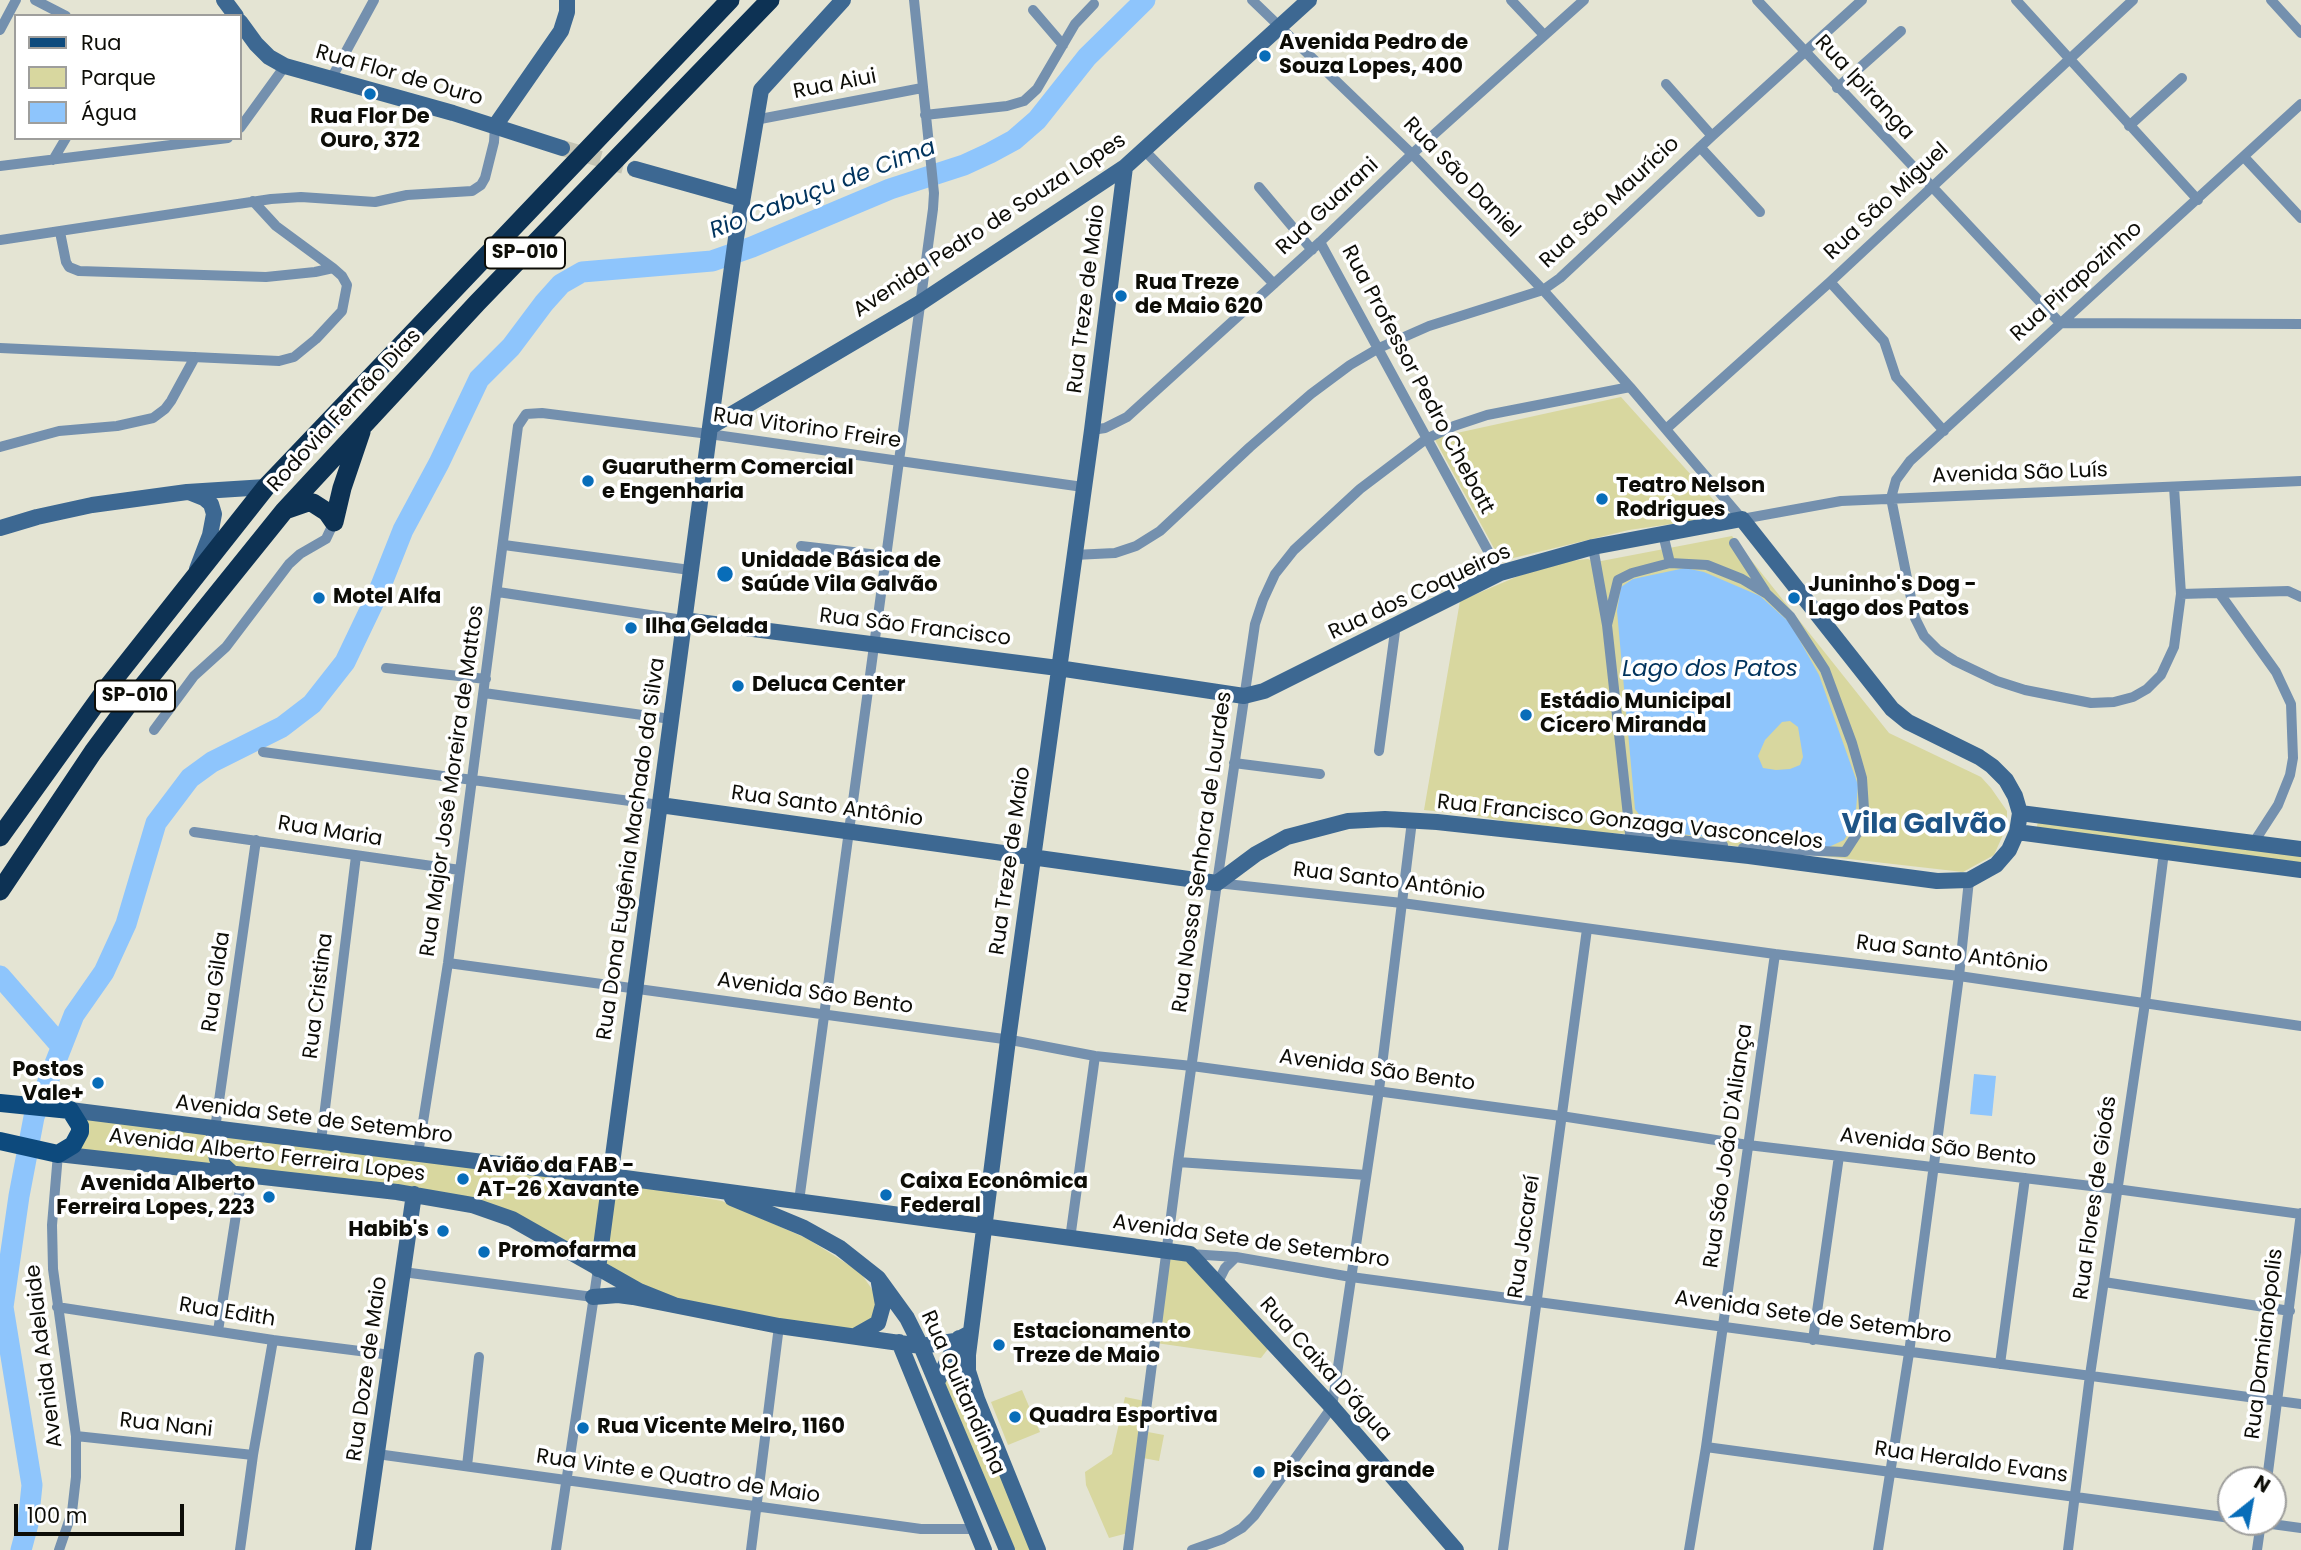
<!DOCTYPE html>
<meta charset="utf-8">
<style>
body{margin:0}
#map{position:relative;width:2301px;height:1550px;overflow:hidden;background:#e4e4d3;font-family:Poppins,sans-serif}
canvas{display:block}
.legend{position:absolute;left:14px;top:14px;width:228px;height:126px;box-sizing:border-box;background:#fff;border:2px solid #9e9e9c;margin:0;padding:9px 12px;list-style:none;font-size:21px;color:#0d0d07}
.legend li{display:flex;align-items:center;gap:14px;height:35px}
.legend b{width:35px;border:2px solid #9e9e9c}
.north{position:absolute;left:2217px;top:1466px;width:70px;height:70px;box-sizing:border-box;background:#fff;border:2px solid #9e9e9c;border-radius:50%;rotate:31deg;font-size:19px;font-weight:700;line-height:28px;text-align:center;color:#0d0d07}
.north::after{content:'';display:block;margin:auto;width:24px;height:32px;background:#086db9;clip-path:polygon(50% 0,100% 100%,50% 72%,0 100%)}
.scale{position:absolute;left:14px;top:1504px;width:170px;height:32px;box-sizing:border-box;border:4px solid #0d0d07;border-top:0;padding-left:9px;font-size:21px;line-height:24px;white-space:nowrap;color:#0d0d07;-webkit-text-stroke:5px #fff;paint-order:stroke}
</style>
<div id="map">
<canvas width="2301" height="1550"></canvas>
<ul class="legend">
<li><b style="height:9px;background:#0d4a7d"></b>Rua</li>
<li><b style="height:19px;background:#d8d79f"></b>Parque</li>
<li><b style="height:19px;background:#8ec5fc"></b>Água</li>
</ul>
<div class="north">N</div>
<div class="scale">100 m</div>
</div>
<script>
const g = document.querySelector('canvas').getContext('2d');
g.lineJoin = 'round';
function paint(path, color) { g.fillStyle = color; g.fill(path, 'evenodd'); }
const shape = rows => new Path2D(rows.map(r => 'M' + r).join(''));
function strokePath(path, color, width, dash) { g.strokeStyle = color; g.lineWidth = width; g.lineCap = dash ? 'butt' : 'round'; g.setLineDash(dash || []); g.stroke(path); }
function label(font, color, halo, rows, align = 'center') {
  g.font = font + ' Poppins,sans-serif'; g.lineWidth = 7; g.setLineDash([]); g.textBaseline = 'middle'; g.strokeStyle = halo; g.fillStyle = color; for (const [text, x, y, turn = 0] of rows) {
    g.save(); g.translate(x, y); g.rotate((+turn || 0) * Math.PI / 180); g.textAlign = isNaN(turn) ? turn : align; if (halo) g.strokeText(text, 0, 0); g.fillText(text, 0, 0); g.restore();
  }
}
paint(shape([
 [1621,397,1728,516,1629,530,1501,561,1434,438],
 [1732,536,1889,733,1981,777,1991,788,2007,811,2007,826,1994,855,1963,872,1630,834,1585,832,1528,826,1478,816,1424,810,1460,601,1516,577,1560,562,1588,559,1596,562],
 [2038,821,2301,854,2301,864,2036,831],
 [83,1117,631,1185,722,1201,808,1239,860,1272,874,1292,878,1315,856,1329,832,1329,680,1304,483,1202,371,1181,75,1151],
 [1167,1258,1192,1260,1271,1345,1261,1358,1156,1343],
 [956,1353,1035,1550,1009,1550,939,1382],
 [1022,1390,1040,1432,1008,1445,991,1402],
 [1125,1397,1145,1401,1128,1533,1109,1538,1086,1485,1085,1472,1112,1454],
 [1148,1432,1164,1435,1159,1461,1143,1458]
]), '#d8d79f');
paint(shape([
 [1685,568,1704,572,1760,596,1790,623,1819,675,1858,785,1855,823,1844,840,1820,851,1665,832,1648,826,1635,809,1617,611,1621,587,1633,579],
 [1790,721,1798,727,1803,757,1800,765,1790,769,1776,770,1763,768,1758,756,1765,740,1782,722],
 [1974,1074,1996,1076,1992,1116,1970,1114]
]), '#8ec5fc');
strokePath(shape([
 [0,976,61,1046],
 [21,1550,28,1524,32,1485,3,1307,19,1196,34,1117,74,1015,104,972,126,924,156,823,190,778,212,762,282,727,312,704,345,662,378,593,403,530,439,463,479,379,511,347,544,303,561,284,582,272,712,261,752,247,890,189,964,165,990,153,1014,140,1037,120,1087,57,1145,0]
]), '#8ec5fc', 21);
strokePath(shape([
 [562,148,635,169]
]), '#c4c4b4', 16, [16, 8]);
strokePath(shape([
 [35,0,66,16],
 [1252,0,1412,154,1543,290,1630,387,1742,519,1841,501,2301,481],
 [1511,0,1544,35],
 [1757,0,2060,323,2301,324],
 [2016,0,2198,200],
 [2271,0,2301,33],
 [1033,10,1063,45],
 [0,30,16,0],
 [331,79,374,0],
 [1666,84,1712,136],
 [1837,88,1901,31],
 [925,115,1007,106,1024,101,1037,89,1075,24,1094,4],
 [755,120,922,88],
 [2129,126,2182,78],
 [240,128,285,66],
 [1700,147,1760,212],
 [1144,150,1274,284],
 [2244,157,2301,218],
 [53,160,66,138],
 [0,166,228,138],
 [1259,187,1312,250],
 [60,232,66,262,69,267,79,271,266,277,315,272,333,268],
 [0,240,271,199,301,197,375,202,407,195,472,191,481,185,485,178,494,142,495,126],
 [1320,242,1500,573],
 [1830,282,1884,341,1896,377,1944,431],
 [0,348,279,361,294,357,316,339,342,311,347,285,342,276,333,268,276,226,253,201],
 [1666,429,1830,282,2133,0],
 [1092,430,1105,428,1127,417,1320,242,1412,154,1584,0],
 [0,447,59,431,117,426,153,418,165,409,171,401,195,357],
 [2174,487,2181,594,2174,647,2161,675,2147,689,2133,697,2114,702,2091,703,2025,690,1997,681,1955,661,1938,650,1924,636,1915,618,1891,498,1896,480,1910,461,2301,104],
 [1663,534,1670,563],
 [1734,543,1765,591],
 [504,545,690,570],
 [801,546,887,556],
 [1593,547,1607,625,1630,834,1723,845],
 [1074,555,1115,553,1136,546,1160,531,1250,447,1311,394,1350,365,1379,348,1429,326,1543,290,1560,278,1712,136,1862,0],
 [498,592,683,620],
 [2181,594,2288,591,2301,597],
 [2220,594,2276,672,2291,704,2293,758,2290,775,2278,805,2254,842],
 [1607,625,1618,580,1632,573,1670,563,1707,565,1742,579,1767,594,1790,616,1825,670,1852,743,1862,778,1864,809,1858,832,1845,852,1743,848],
 [386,668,486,679],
 [484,693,671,719],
 [154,730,194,676,226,647,289,564,300,554,326,539,334,522],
 [1379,751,1396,624],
 [263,752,660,805],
 [1234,763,1320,774],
 [194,832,460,870],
 [1217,883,1402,903,1775,954,1959,976,2301,1026],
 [448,963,1011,1040,1095,1056,1192,1066,1561,1116,1748,1145,2116,1189,2301,1214],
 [215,1129,256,840],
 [321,1141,356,856],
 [58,1154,52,1225,53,1269,76,1436,76,1477,72,1512,59,1550],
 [418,1154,448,963,518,426,526,414,542,413,709,434,1083,487],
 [1178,1162,1366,1175],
 [799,1201,933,209,934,193,914,0],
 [1070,1239,1095,1056],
 [1190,1254,1236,1257,1351,1277,2301,1404],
 [403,1272,593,1297],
 [1218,1282,1225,1268,1236,1257],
 [2104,1282,2290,1311],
 [57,1307,273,1340,391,1355],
 [218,1331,242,1176],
 [1813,1340,1839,1156],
 [2000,1364,2025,1178],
 [76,1436,253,1455],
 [1706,1447,2231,1518],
 [377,1454,921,1529,975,1529],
 [467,1466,479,1357],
 [2267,1480,2301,1213],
 [2257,1522,2301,1528],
 [240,1550,253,1455,273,1340],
 [556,1550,598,1269],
 [751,1550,779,1326],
 [1128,1550,1178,1162,1217,883,1255,624,1263,600,1275,574,1294,550,1360,489,1426,439,1454,426,1487,415,1630,387],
 [1192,1550,1223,1539,1242,1528,1254,1516,1332,1407,1379,1090,1412,821],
 [1503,1550,1587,929],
 [1689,1550,1706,1447,1775,954],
 [1878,1550,1909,1353,1959,976,1969,880],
 [2068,1550,2090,1375,2145,1003,2164,852],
 [2257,1550,2261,1522]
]), '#7490ae', 10);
strokePath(shape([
 [224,0,236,16],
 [240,22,256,44,269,57,285,66,453,113,562,148],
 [495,126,561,31,567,12,567,0],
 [635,169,742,199],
 [710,427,736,238,761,90,843,0],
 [189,492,204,498,211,504,214,514,210,535,197,569],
 [0,528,37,517,92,505,187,492,266,487],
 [660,805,1217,883,1256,854,1287,837,1348,821,1385,819,1437,822,1749,856,1937,881,1969,880,1996,865,2009,850,2017,832,2020,813,2015,796,2006,780,1992,766,1979,757,1908,722,1892,709,1742,519,1593,547,1500,573,1264,691,1244,696,1058,668,683,620],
 [2020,813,2301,849],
 [2017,832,2301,870],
 [70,1110,491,1163,610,1176,1190,1254,1332,1407,1456,1550],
 [215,1129,213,1142,217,1159,233,1174],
 [58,1154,397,1192,472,1205,512,1219,639,1291,674,1305],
 [732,1198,804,1228,840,1248,878,1278,907,1318,921,1346,1007,1550],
 [598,1269,710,427,920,303,1125,167,1309,0],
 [593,1297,618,1295,633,1297,779,1326,921,1346,955,1341,970,1333],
 [855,1336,878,1323,883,1305,879,1283],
 [899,1342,984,1550],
 [937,1382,959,1338],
 [363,1550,414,1194],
 [1038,1550,977,1399,968,1371,968,1355,1008,1040,1092,430,1125,167]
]), '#3d6892', 16);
strokePath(shape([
 [0,1103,70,1110,80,1126,80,1132,73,1145,58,1154,0,1141]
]), '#0d4a7d', 18);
strokePath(shape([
 [285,510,308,502,313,503,327,512,334,522],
 [334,522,342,488,361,432],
 [0,837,107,688,266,487,730,0],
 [0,891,93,752,130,702,284,511,477,303,770,0]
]), '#0d3254', 19);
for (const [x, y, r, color] of [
 [1265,56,7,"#086db9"],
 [370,94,7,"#086db9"],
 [1121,296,7,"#086db9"],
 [588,481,7,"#086db9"],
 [1602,499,7,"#086db9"],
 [725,574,9,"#086db9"],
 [319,598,7,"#086db9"],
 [1794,598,7,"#086db9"],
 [631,628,7,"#086db9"],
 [738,686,7,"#086db9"],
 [1526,715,7,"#086db9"],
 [98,1083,7,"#086db9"],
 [463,1179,7,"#086db9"],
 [886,1195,7,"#086db9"],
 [269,1197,7,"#086db9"],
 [443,1231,7,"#086db9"],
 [484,1252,7,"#086db9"],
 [999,1345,7,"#086db9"],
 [1015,1417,7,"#086db9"],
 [583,1428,7,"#086db9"],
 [1259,1472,7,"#086db9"]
]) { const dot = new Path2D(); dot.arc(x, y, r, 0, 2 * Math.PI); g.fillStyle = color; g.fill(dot); strokePath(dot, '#fff', 2.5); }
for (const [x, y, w] of [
 [525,253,80],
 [135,696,80]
]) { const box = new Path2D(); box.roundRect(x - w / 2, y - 15.5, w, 31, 5); g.fillStyle = '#fff'; g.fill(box); strokePath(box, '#0d0d07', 2); }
label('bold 19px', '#0d0d07', null, [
 ["SP-010",525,253],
 ["SP-010",135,696]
]);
label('bold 21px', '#0d0d07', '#fff', [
 ["Avenida Pedro de",1279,44],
 ["Souza Lopes, 400",1279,68],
 ["Rua Flor De",370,118,"center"],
 ["Ouro, 372",370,142,"center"],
 ["Rua Treze",1135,284],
 ["de Maio 620",1135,308],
 ["Guarutherm Comercial",602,469],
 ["e Engenharia",602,493],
 ["Teatro Nelson",1616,487],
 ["Rodrigues",1616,511],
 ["Unidade Básica de",741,562],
 ["Saúde Vila Galvão",741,586],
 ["Juninho's Dog -",1808,586],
 ["Lago dos Patos",1808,610],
 ["Motel Alfa",333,598],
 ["Ilha Gelada",645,628],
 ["Deluca Center",752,686],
 ["Estádio Municipal",1540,703],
 ["Cícero Miranda",1540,727],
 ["Postos",84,1071,"right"],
 ["Vale+",84,1095,"right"],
 ["Avião da FAB -",477,1167],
 ["AT-26 Xavante",477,1191],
 ["Caixa Econômica",900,1183],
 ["Federal",900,1207],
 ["Avenida Alberto",255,1185,"right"],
 ["Ferreira Lopes, 223",255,1209,"right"],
 ["Habib's",429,1231,"right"],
 ["Promofarma",498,1252],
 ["Estacionamento",1013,1333],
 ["Treze de Maio",1013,1357],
 ["Quadra Esportiva",1029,1417],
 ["Rua Vicente Melro, 1160",597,1428],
 ["Piscina grande",1273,1472]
], 'left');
label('21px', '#0d0d07', '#fff', [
 ["Rua Flor de Ouro",399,76,16],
 ["Rua Aiui",835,85,-11],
 ["Rua Ipiranga",1864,88,47],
 ["Rua São Daniel",1461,178,46],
 ["Rua São Miguel",1887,202,-43],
 ["Rua São Maurício",1610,203,-43],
 ["Rua Guarani",1328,207,-43],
 ["Avenida Pedro de Souza Lopes",990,226,-33],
 ["Rua Pirapozinho",2077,282,-42],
 ["Rua Treze de Maio",1087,299,-83],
 ["Rua Professor Pedro Chebatt",1417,380,62],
 ["Rodovia Fernão Dias",345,411,-47],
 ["Rua Vitorino Freire",807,429,8],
 ["Avenida São Luís",2020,474,-2],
 ["Rua dos Coqueiros",1420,593,-25],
 ["Rua São Francisco",915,628,7],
 ["Rua Major José Moreira de Mattos",453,781,-82],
 ["Rua Santo Antônio",827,807,8],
 ["Rua Francisco Gonzaga Vasconcelos",1630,823,6],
 ["Rua Maria",330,832,9],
 ["Rua Dona Eugênia Machado da Silva",632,849,-82],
 ["Rua Nossa Senhora de Lourdes",1203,852,-82],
 ["Rua Treze de Maio",1011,861,-82],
 ["Rua Santo Antônio",1389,882,7],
 ["Rua Santo Antônio",1952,955,7],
 ["Rua Gilda",217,982,-82],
 ["Avenida São Bento",815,994,8],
 ["Rua Cristina",319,996,-83],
 ["Avenida São Bento",1377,1071,8],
 ["Avenida Sete de Setembro",314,1120,7],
 ["Rua Sáo Joáo D'Aliança",1729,1146,-82],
 ["Avenida São Bento",1938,1148,7],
 ["Avenida Alberto Ferreira Lopes",267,1156,7],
 ["Rua Flores de Gioás",2096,1198,-82],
 ["Rua Jacareí",1525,1237,-82],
 ["Avenida Sete de Setembro",1251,1242,8],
 ["Rua Edith",227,1313,9],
 ["Avenida Sete de Setembro",1813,1318,8],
 ["Rua Damianópolis",2265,1344,-83],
 ["Avenida Adelaide",45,1356,-97],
 ["Rua Doze de Maio",368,1369,-82],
 ["Rua Caixa D'água",1325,1370,48],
 ["Rua Quitandinha",962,1393,66],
 ["Rua Nani",166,1426,6],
 ["Rua Heraldo Evans",1971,1463,8],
 ["Rua Vinte e Quatro de Maio",678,1477,8]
]);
label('italic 23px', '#00335d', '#fff', [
 ["Rio Cabuçu de Cima",823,190,-21],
 ["Lago dos Patos",1710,670]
]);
label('bold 28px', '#1e5486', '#fff', [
 ["Vila Galvão",1924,826]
]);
</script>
